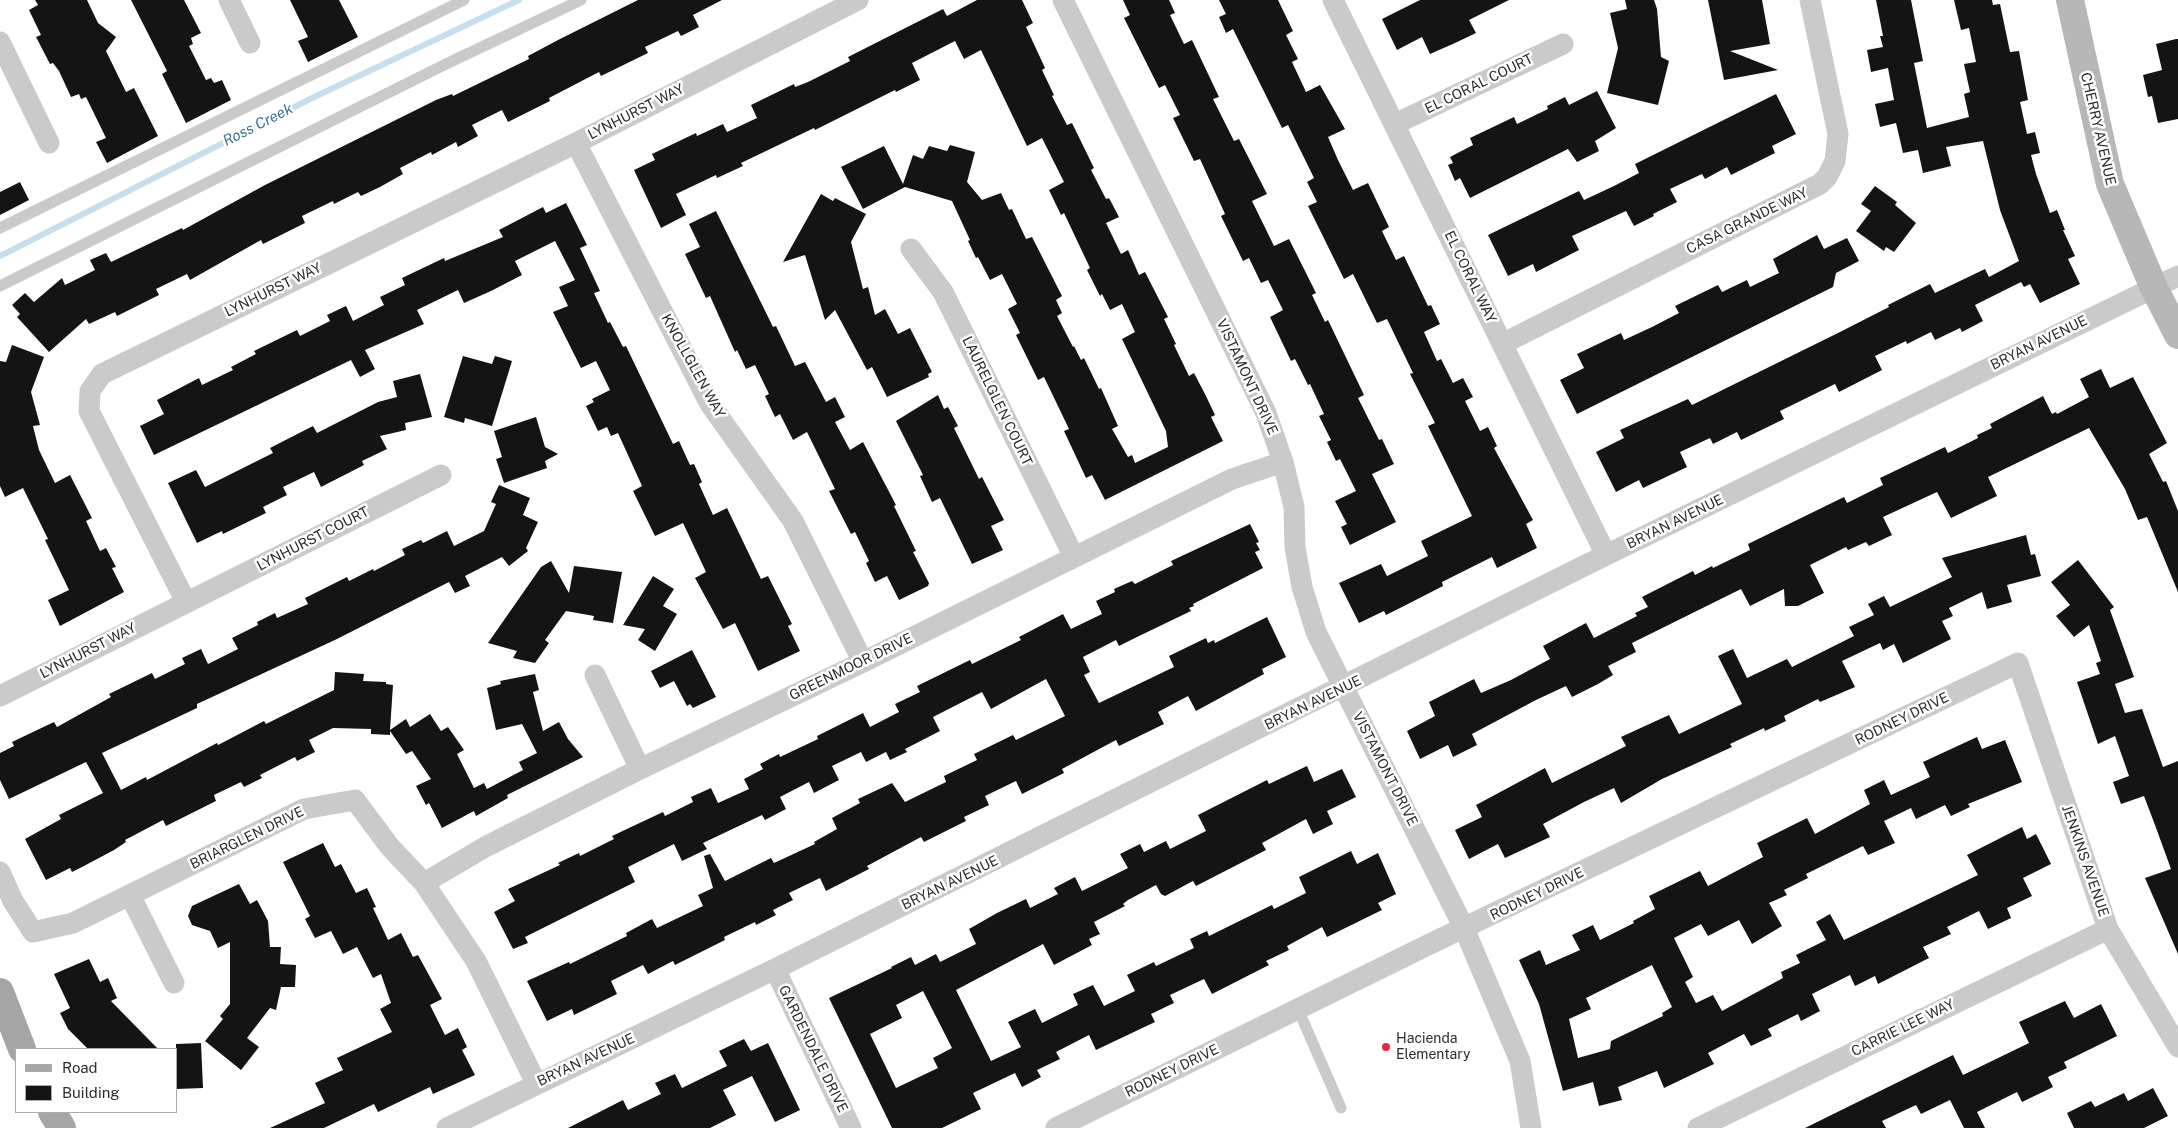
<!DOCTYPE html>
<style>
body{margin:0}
#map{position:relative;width:2178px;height:1128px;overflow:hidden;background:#fff;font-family:"Public Sans",sans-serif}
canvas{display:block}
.legend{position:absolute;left:15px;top:1048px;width:162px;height:65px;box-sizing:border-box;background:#fff;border:1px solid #ababab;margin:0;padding:6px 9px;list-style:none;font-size:15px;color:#2d2d2d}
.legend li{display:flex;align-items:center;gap:10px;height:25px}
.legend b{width:25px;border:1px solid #ababab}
</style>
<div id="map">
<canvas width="2178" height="1128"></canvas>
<ul class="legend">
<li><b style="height:6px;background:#a5a5a5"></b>Road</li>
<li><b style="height:14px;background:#141414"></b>Building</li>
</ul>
</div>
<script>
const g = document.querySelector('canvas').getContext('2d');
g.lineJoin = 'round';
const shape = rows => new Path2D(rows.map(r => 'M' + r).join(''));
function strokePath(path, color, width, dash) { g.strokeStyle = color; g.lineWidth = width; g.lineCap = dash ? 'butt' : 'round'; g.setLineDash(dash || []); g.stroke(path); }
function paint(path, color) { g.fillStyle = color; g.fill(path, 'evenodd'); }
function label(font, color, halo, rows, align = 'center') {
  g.font = font + ' "Public Sans",sans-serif'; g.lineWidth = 5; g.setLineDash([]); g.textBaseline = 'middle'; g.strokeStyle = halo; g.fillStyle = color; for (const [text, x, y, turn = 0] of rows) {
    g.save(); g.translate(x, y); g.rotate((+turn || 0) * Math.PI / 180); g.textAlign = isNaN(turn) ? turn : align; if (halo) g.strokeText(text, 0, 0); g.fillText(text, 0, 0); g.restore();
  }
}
strokePath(shape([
 [0,256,310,99,519,0]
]), '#c4dfed', 6);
paint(shape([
 [35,0,87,0,98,23,116,37,106,51,126,92,134,88,158,136,107,163,96,142,106,138,86,97,81,99,79,94,71,97,59,71,53,63,50,64,36,37,41,35,29,10,38,5],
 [131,0,184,0,201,33,191,38,193,44,189,46,206,80,211,78,214,83,222,80,231,100,186,123,162,74,167,71],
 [290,0,339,0,358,37,308,62,298,41,308,37],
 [638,0,722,0,693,15,699,27,681,36,678,31,645,47,648,53,601,76,599,72,549,98,550,101,508,122,502,110,472,125,478,136,458,147,456,142,432,155,431,152,400,168,403,174,380,187,361,196,358,192,334,204,333,201,302,216,305,223,263,244,261,240,190,280,187,274,156,289,159,295,117,316,115,312,89,324,86,319,49,352,17,317,20,314,12,305,25,293,34,302,62,278,65,285,95,270,90,260,106,253,111,262,182,228,183,230,265,185,436,100,452,94,453,96,529,59,528,56,558,40],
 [977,0,1022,0,1033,23,1026,27,1045,68,1042,70,1054,95,1052,96,1067,125,1072,123,1094,168,1091,170,1106,199,1109,198,1119,217,1106,223,1121,254,1128,250,1139,275,1145,272,1168,317,1164,319,1176,344,1174,345,1189,376,1194,373,1206,396,1215,415,1211,417,1223,441,1105,500,1092,475,1086,478,1064,431,1069,429,1044,377,1038,380,1016,335,1020,333,1008,309,1017,304,1002,274,990,280,978,257,976,258,968,241,970,240,952,201,905,187,863,209,841,167,884,146,903,184,913,155,923,159,929,146,947,151,950,145,975,152,967,182,982,200,1001,193,1009,210,1012,209,1026,239,1032,237,1062,296,1056,300,1062,313,1057,316,1073,347,1074,346,1081,360,1084,358,1099,389,1101,388,1118,426,1112,429,1128,457,1132,455,1135,463,1168,447,1166,431,1122,339,1135,332,1122,304,1110,310,1102,294,1100,296,1087,270,1090,268,1064,213,1061,215,1049,190,1064,182,1042,138,1027,146,981,50,964,59,955,41,912,63,920,80,896,92,895,90,815,130,814,128,741,163,743,166,717,178,716,175,676,194,686,215,661,228,634,170,655,160,652,154,696,133,697,136,723,124,727,132,757,118,751,105,794,84,795,87,808,82,850,61,848,57,943,9,947,16],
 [1123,0,1169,0,1175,13,1170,15,1184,44,1192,40,1219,97,1213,99,1234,141,1239,139,1267,194,1252,201,1274,246,1289,239,1316,293,1312,295,1325,322,1328,320,1364,395,1358,398,1379,440,1382,439,1394,464,1372,474,1396,522,1350,545,1341,527,1347,524,1335,501,1356,491,1340,459,1336,461,1327,442,1331,440,1319,416,1324,414,1310,384,1308,385,1295,359,1291,361,1270,317,1283,310,1268,280,1261,283,1249,258,1243,261,1221,216,1225,214,1200,159,1194,161,1173,118,1180,115,1165,85,1159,88,1124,18,1130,15],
 [1219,0,1278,0,1293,31,1286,35,1298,59,1292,62,1306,92,1320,85,1345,129,1328,137,1338,160,1353,190,1368,183,1389,227,1382,231,1396,260,1404,256,1428,306,1431,305,1440,324,1424,332,1437,361,1441,359,1453,383,1463,378,1473,397,1465,401,1480,431,1488,427,1497,446,1494,448,1533,520,1526,524,1537,548,1497,568,1492,557,1442,582,1443,586,1404,606,1386,615,1384,611,1359,623,1339,583,1381,564,1387,576,1428,556,1421,541,1472,516,1428,426,1435,423,1410,374,1413,373,1387,319,1377,323,1353,274,1344,279,1308,206,1317,202,1307,182,1314,178,1288,125,1282,128,1233,29,1226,33,1219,17,1226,14],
 [1420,0,1509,0,1469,20,1476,33,1455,43,1430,54,1422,37,1397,50,1382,19],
 [1625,0,1654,0,1657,9,1661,57,1669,61,1658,105,1607,93,1618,48,1610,13,1627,9],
 [1708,0,1762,0,1770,44,1730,51,1778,70,1724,80],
 [1876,0,1911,0,1923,61,1914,63,1927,128,1969,117,1964,94,1970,92,1964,64,1976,62,1969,28,1961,30,1954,0,1992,0,1993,5,2000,4,2010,52,2019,51,2028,100,2020,102,2027,134,2035,132,2040,153,2031,155,2036,174,2050,213,2057,210,2065,230,2063,230,2075,256,2068,259,2080,284,2040,303,2030,284,2024,287,2021,282,1975,305,1983,321,1962,332,1960,328,1935,340,1931,332,1907,344,1906,341,1875,356,1882,370,1839,392,1835,384,1780,411,1784,419,1741,440,1737,432,1713,444,1710,438,1680,452,1687,467,1643,488,1639,480,1616,492,1596,452,1624,438,1620,430,1688,399,1692,405,1840,332,1889,307,1888,305,1930,284,1935,293,1985,269,1989,277,2019,261,2000,210,1983,141,1946,147,1951,166,1923,173,1918,150,1903,153,1896,123,1880,127,1875,104,1894,100,1888,68,1871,72,1867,50,1883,47,1880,36,1883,36],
 [2176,39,2178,39,2178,119,2158,123,2152,96,2148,97,2143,75,2162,70,2156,44],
 [1597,91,1616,128,1595,141,1599,151,1577,162,1568,149,1470,198,1460,178,1455,181,1448,165,1453,163,1450,157,1473,145,1470,138,1514,117,1517,124,1548,109,1547,106,1565,97,1569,105],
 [1776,94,1796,134,1772,146,1775,153,1731,175,1727,167,1705,179,1702,174,1670,189,1677,202,1653,214,1654,216,1634,226,1626,211,1572,236,1579,250,1536,272,1533,264,1508,276,1488,235,1579,191,1584,200,1614,186,1639,173,1635,164],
 [20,182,29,200,0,215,0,192],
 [1875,186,1897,202,1895,205,1916,223,1894,252,1886,247,1884,251,1856,231,1871,211,1861,204],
 [821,194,833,201,835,198,866,214,851,242,863,289,868,287,875,315,885,309,898,334,910,328,932,372,928,374,929,377,887,397,872,367,867,370,835,310,825,320,805,255,783,262],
 [566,203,587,245,580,248,600,291,594,293,608,323,610,322,623,347,626,346,673,444,679,441,690,465,694,464,702,482,699,484,713,515,727,508,761,579,768,576,792,624,788,626,800,651,758,671,735,623,723,629,695,578,706,572,684,525,683,523,655,536,633,491,642,486,618,433,611,436,607,427,598,431,586,406,594,402,592,399,610,390,596,361,581,368,553,312,568,306,559,287,575,280,555,241,515,261,522,275,491,291,464,303,458,290,417,310,424,324,365,350,375,369,360,377,351,360,154,455,140,426,164,414,157,400,180,388,199,378,202,385,233,370,231,367,256,354,254,351,297,330,300,336,330,321,327,315,346,306,353,321,384,305,380,297,405,285,402,278,444,258,445,261,503,237,499,230,543,207,546,213],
 [716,211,773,327,776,326,795,366,805,362,826,402,835,397,845,417,835,422,850,450,863,442,896,505,894,506,916,551,913,552,929,583,928,586,899,600,887,576,875,582,866,563,869,561,855,532,851,534,829,491,835,489,807,432,793,440,780,414,775,417,765,396,769,394,755,365,746,369,737,350,735,352,710,296,706,298,685,254,700,247,689,224],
 [1817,235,1824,249,1847,238,1859,261,1836,273,1833,287,1577,414,1560,380,1584,368,1577,354,1621,333,1624,340,1652,327,1679,313,1675,306,1718,285,1722,292,1747,280,1750,287,1779,273,1773,259],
 [12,345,44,357,31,392,40,425,33,426,39,450,55,483,70,475,92,518,86,521,100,551,106,548,116,567,112,568,124,592,60,626,48,600,69,590,45,540,48,539,23,488,5,497,0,486,0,361,6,362],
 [463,356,492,364,495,356,512,361,492,426,465,418,464,423,444,417],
 [2101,369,2110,388,2133,377,2167,443,2149,454,2163,482,2166,481,2178,511,2178,592,2147,517,2138,520,2125,489,2089,428,1988,477,1997,496,1951,518,1937,492,1883,517,1892,535,1869,546,1866,542,1848,550,1846,547,1810,565,1824,593,1798,606,1785,606,1784,589,1750,606,1741,589,1632,643,1636,652,1608,666,1613,675,1598,684,1572,697,1566,686,1536,700,1472,734,1477,745,1453,757,1448,745,1420,759,1407,731,1435,716,1429,702,1474,679,1481,693,1511,680,1550,659,1543,646,1586,623,1594,638,1637,616,1635,613,1648,607,1642,597,1693,571,1695,575,1712,566,1713,568,1750,550,1748,544,1844,497,1847,503,1883,485,1880,478,1945,447,1948,453,1978,438,1977,435,1992,428,1990,424,2043,396,2052,414,2056,412,2057,414,2089,397,2080,379],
 [420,374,432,417,405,423,406,430,380,436,387,449,362,461,364,465,321,487,314,472,283,487,287,495,263,507,266,513,223,534,222,531,197,543,168,483,196,470,205,487,273,453,270,448,313,426,317,433,378,402,397,397,393,381],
 [938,395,944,409,948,407,958,426,954,428,979,479,982,477,1004,520,991,526,1003,550,972,564,940,498,932,502,920,476,923,475,896,421],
 [536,417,545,447,558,454,545,461,547,468,504,483,496,459,502,457,494,431],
 [499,485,530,498,523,515,538,522,526,548,528,551,509,566,502,557,465,576,470,586,455,593,449,582,337,639,197,704,197,708,102,753,121,790,146,777,147,780,217,743,218,745,264,721,266,724,334,690,335,672,364,674,363,681,386,682,386,684,393,685,390,730,406,719,410,727,430,714,441,731,448,727,464,750,457,754,474,788,484,783,487,789,523,770,519,762,537,753,522,724,496,730,487,688,501,684,500,681,535,674,539,690,533,692,543,731,559,722,568,739,583,757,507,795,508,798,476,816,474,811,442,828,429,803,426,805,416,786,431,779,412,751,406,754,390,731,390,735,371,734,371,729,333,728,309,740,315,752,297,761,295,757,260,775,262,778,244,787,241,782,214,795,216,801,166,826,163,820,125,840,126,842,114,850,82,867,72,872,70,868,46,880,25,839,61,819,59,815,103,793,86,762,9,799,0,780,0,753,14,746,12,742,54,722,57,727,111,697,109,694,152,673,155,679,185,664,182,658,201,649,208,664,238,649,232,638,258,625,257,622,275,613,277,618,308,604,305,598,347,577,349,581,373,569,374,571,405,555,402,549,421,540,423,543,447,531,454,546,484,531,496,504,491,502],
 [1250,524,1259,542,1256,543,1260,550,1255,552,1263,568,1193,604,1194,606,1189,608,1191,611,1137,637,1119,646,1116,640,1083,657,1090,672,1084,675,1099,703,1174,667,1169,656,1206,638,1208,643,1214,640,1215,643,1267,617,1286,657,1262,669,1264,674,1196,711,1188,696,1158,712,1164,724,1119,746,1116,740,1062,769,1064,773,1022,794,1016,781,985,796,989,805,964,817,966,821,924,842,921,837,867,866,869,869,826,891,820,878,789,893,793,900,773,910,776,915,756,925,755,922,724,937,725,940,675,965,673,961,648,974,643,965,611,981,617,994,574,1015,572,1009,547,1021,527,981,569,962,570,964,627,936,626,933,652,919,657,928,703,906,698,895,713,888,704,856,710,854,725,881,771,858,774,863,815,844,814,842,837,829,832,818,860,803,858,799,892,783,905,802,946,782,944,776,977,760,974,754,1013,735,1016,740,1065,716,1046,679,991,709,982,692,933,717,940,731,905,749,907,752,890,760,886,752,866,762,861,752,832,766,839,780,814,793,809,782,780,797,786,809,765,820,762,815,703,843,707,849,682,861,674,844,628,867,635,882,525,937,528,943,513,949,494,912,515,901,508,889,560,865,558,863,579,853,580,856,614,839,612,836,663,812,665,816,693,802,691,797,711,788,718,803,749,789,744,779,763,769,760,764,779,754,780,757,818,739,817,736,863,713,870,727,899,712,895,704,920,692,917,686,970,660,972,664,1021,640,1019,637,1063,614,1071,629,1102,614,1096,601,1115,592,1114,589,1132,581,1135,584,1173,565,1171,561],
 [2026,535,2031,555,2035,554,2041,576,2007,585,2012,602,1987,609,1982,592,1949,608,1953,616,1942,621,1951,639,1903,663,1894,644,1883,650,1880,643,1842,661,1855,687,1820,702,1818,699,1784,716,1786,721,1765,731,1764,728,1730,744,1732,747,1662,779,1621,803,1614,788,1584,802,1543,824,1550,837,1505,858,1498,844,1469,859,1455,830,1482,817,1476,805,1545,768,1552,783,1626,746,1621,737,1669,715,1679,734,1742,704,1718,656,1733,649,1747,678,1787,659,1792,667,1854,636,1849,627,1874,615,1868,604,1884,596,1890,607,1952,577,1942,558],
 [2078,560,2114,607,2110,610,2134,677,2115,684,2125,713,2142,709,2163,767,2178,761,2178,954,2145,878,2171,869,2155,825,2144,796,2121,804,2113,782,2129,776,2115,736,2098,744,2077,682,2100,674,2096,663,2101,661,2089,625,2074,637,2056,616,2070,605,2051,582],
 [551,561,569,593,574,566,622,572,613,623,593,620,594,616,566,611,545,640,549,643,535,663,513,658,517,651,488,643,541,567],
 [653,576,674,589,663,606,677,614,655,651,638,640,645,629,623,625],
 [692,650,716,697,693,708,690,704,687,706,674,681,660,688,651,671],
 [1977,737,1982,749,2005,740,2022,782,1968,804,1970,807,1951,816,1945,805,1916,819,1911,808,1884,821,1895,843,1868,855,1863,846,1806,874,1808,878,1784,890,1787,895,1769,903,1782,926,1752,944,1739,920,1708,936,1701,924,1674,938,1693,977,1685,982,1696,1003,1713,995,1722,1011,1783,978,1781,972,1800,963,1796,955,1826,940,1816,922,1830,914,1844,940,1978,875,1967,855,2022,827,2027,839,2036,834,2051,864,2023,878,2032,896,2007,908,2011,918,1988,929,1979,911,1947,927,1951,934,1923,947,1929,958,1878,984,1875,976,1855,986,1850,975,1812,994,1820,1011,1801,1021,1798,1014,1768,1029,1772,1036,1751,1046,1744,1034,1708,1053,1714,1064,1664,1088,1657,1071,1618,1087,1622,1100,1599,1106,1593,1082,1563,1091,1539,1004,1519,960,1540,950,1546,965,1580,950,1572,935,1593,925,1600,940,1634,923,1633,921,1655,909,1649,896,1700,871,1708,886,1763,857,1757,843,1807,818,1815,834,1870,804,1864,790,1884,780,1891,795,1930,777,1923,762],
 [1652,965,1672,1007,1662,1013,1663,1016,1611,1041,1610,1049,1578,1058,1569,1019,1591,1009,1586,998],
 [1307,766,1314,782,1342,769,1356,797,1327,811,1333,824,1313,834,1306,819,1262,843,1266,850,1196,886,1193,881,1165,896,1161,894,1156,885,1128,900,1123,904,1125,906,1094,922,1100,934,1089,939,1092,945,1054,965,1043,944,956,990,991,1061,1021,1047,1008,1022,1035,1009,1042,1023,1078,1005,1073,994,1093,985,1104,1006,1135,991,1127,975,1154,962,1156,966,1194,948,1190,939,1207,931,1209,936,1272,905,1274,909,1306,893,1299,877,1351,851,1357,864,1378,853,1396,894,1378,903,1382,910,1327,937,1322,927,1287,946,1289,950,1266,961,1269,965,1212,994,1204,979,1170,995,1174,1003,1151,1014,1155,1022,1096,1050,1089,1035,1056,1052,1060,1059,1037,1070,1041,1077,1022,1087,1015,1073,973,1093,981,1109,942,1128,892,1128,829,998,892,968,891,967,911,957,915,965,936,954,940,962,976,944,969,929,997,913,1026,899,1030,908,1058,894,1054,888,1075,877,1082,891,1128,868,1120,854,1140,844,1144,852,1166,841,1170,849,1206,831,1198,815,1267,780,1269,784],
 [923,991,952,1048,933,1058,938,1068,896,1088,870,1034,902,1018,896,1005],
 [323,843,335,867,341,864,356,893,367,888,376,907,373,908,388,940,401,933,413,957,418,955,442,999,430,1005,445,1035,458,1028,467,1047,462,1050,475,1075,433,1094,430,1087,378,1112,374,1104,324,1128,270,1128,325,1103,315,1083,343,1070,337,1058,392,1032,380,1009,391,1003,381,974,373,978,357,947,343,954,331,931,315,938,305,919,310,916,283,862],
 [239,884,250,904,257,900,268,921,270,947,281,947,280,964,296,965,295,987,281,987,276,1010,270,1008,247,1038,259,1047,241,1070,205,1041,223,1019,220,1016,230,1004,230,942,218,948,210,931,192,925,188,916,192,906],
 [89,959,100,982,108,978,117,998,111,1001,158,1049,88,1049,68,1029,60,1013,70,1008,54,974],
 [2065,1001,2074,1018,2101,1004,2117,1036,2064,1062,2067,1068,2048,1077,2053,1087,2022,1102,2017,1092,1977,1112,1985,1128,1964,1128,1950,1100,1921,1114,1916,1105,1882,1121,1886,1128,1805,1128,1953,1055,1963,1075,1994,1060,2029,1043,2019,1022],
 [744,1039,751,1051,768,1043,800,1110,775,1122,752,1076,723,1090,736,1115,710,1128,568,1128,623,1100,628,1110,661,1094,655,1083,675,1074,682,1088,727,1066,719,1051],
 [201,1043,203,1088,176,1089,176,1044],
 [2153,1088,2168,1116,2144,1128,2074,1128,2067,1113,2091,1101,2095,1107,2124,1093,2128,1101]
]), '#141414');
strokePath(shape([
 [0,228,464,0],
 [0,286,448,63,581,0],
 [1298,1009,1341,1108]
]), '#cacaca', 11);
strokePath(shape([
 [229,0,250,43],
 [1063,0,1266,413,1283,462,1294,507,1295,547,1302,587,1316,632,1464,928,1520,1061,1531,1128],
 [1333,0,1606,555],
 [0,42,49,143],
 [1395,124,1563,44],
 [576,143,710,404,793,521,863,662],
 [911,249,943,292,1074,557],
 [1502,344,1820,184,1827,177,1835,161,1838,134,1810,0],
 [186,602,89,411,90,391,102,374,576,143,858,0],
 [595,675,640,769],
 [0,696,441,475],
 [0,872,13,901,33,932,73,923,304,809,355,800,390,847,424,883,476,961,536,1083],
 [424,883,485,847,640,769,863,662,1232,479,1283,462],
 [130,895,174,983],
 [775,969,851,1128],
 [447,1128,775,969,1606,555,2178,276],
 [1056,1128,1438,940,2018,663,2108,929,2178,1047],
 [1698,1128,2108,929]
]), '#cacaca', 21);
strokePath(shape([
 [2070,0,2110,184,2154,288,2178,335]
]), '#b7b7b7', 28);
strokePath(shape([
 [0,992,22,1049],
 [52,1112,62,1128]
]), '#a5a5a5', 28);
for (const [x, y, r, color] of [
 [1386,1047,5,"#ee243f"]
]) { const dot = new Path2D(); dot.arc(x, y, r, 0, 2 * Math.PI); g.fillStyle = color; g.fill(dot); strokePath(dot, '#fff', 2); }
label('14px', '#2d2d2d', '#fff', [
 ["EL CORAL COURT",1479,84,-26],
 ["LYNHURST WAY",636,112,-27],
 ["CHERRY AVENUE",2098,129,77],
 ["CASA GRANDE WAY",1747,221,-26],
 ["EL CORAL WAY",1470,277,64],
 ["LYNHURST WAY",273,290,-26],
 ["BRYAN AVENUE",2039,343,-26],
 ["KNOLLGLEN WAY",693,366,61],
 ["VISTAMONT DRIVE",1247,377,65],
 ["LAURELGLEN COURT",997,401,64],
 ["BRYAN AVENUE",1675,522,-26],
 ["LYNHURST COURT",313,539,-27],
 ["LYNHURST WAY",88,651,-27],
 ["GREENMOOR DRIVE",851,667,-26],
 ["BRYAN AVENUE",1313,703,-26],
 ["RODNEY DRIVE",1902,719,-26],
 ["VISTAMONT DRIVE",1385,769,63],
 ["BRIARGLEN DRIVE",247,838,-26],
 ["JENKINS AVENUE",2085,861,71],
 ["BRYAN AVENUE",950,883,-26],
 ["RODNEY DRIVE",1537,894,-26],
 ["CARRIE LEE WAY",1903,1028,-26],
 ["GARDENDALE DRIVE",813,1049,64],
 ["BRYAN AVENUE",586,1060,-25],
 ["RODNEY DRIVE",1172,1071,-26]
]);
label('14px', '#2d2d2d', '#fff', [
 ["Hacienda",1396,1039],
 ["Elementary",1396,1055]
], 'left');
label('italic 15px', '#377492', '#fff', [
 ["Ross Creek",258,125,-27]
]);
</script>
